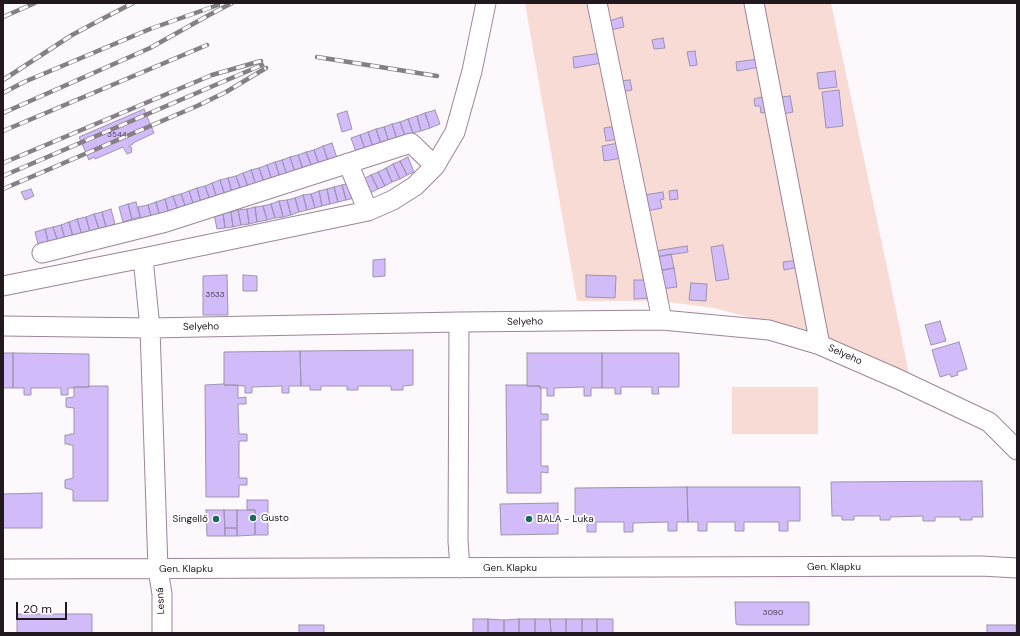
<!DOCTYPE html>
<meta charset="utf-8">
<style>
body{margin:0}
#map{position:relative;width:1020px;height:636px;overflow:hidden;background:#fdf8fc;font-family:"DM Sans",sans-serif}
canvas{display:block}
.frame{position:absolute;inset:0;border:4px solid #211820;pointer-events:none}
.scale{position:absolute;left:16px;top:602px;width:51px;height:18px;box-sizing:border-box;border:2px solid #211820;border-top:0;padding-left:5px;font-size:12px;line-height:14px;white-space:nowrap;color:#211820;-webkit-text-stroke:3px #fff;paint-order:stroke}
</style>
<div id="map">
<canvas width="1020" height="636"></canvas>
<div class="frame"></div>
<div class="scale">20 m</div>
</div>
<script>
const g = document.querySelector('canvas').getContext('2d');
g.lineJoin = 'round';
function paint(path, color) { g.fillStyle = color; g.fill(path, 'evenodd'); }
const shape = rows => new Path2D(rows.map(r => 'M' + r).join(''));
function strokePath(path, color, width, dash) { g.strokeStyle = color; g.lineWidth = width; g.lineCap = dash ? 'butt' : 'round'; g.setLineDash(dash || []); g.stroke(path); }
function label(font, color, halo, rows, align = 'center') {
  g.font = font + ' "DM Sans",sans-serif'; g.lineWidth = 3.5; g.setLineDash([]); g.textBaseline = 'middle'; g.strokeStyle = halo; g.fillStyle = color; for (const [text, x, y, turn = 0] of rows) {
    g.save(); g.translate(x, y); g.rotate((+turn || 0) * Math.PI / 180); g.textAlign = isNaN(turn) ? turn : align; if (halo) g.strokeText(text, 0, 0); g.fillText(text, 0, 0); g.restore();
  }
}
paint(shape([
 [525,3,831,3,895,305,909,374,816,335,714,308,660,301,577,301],
 [732,387,818,387,818,434,732,434]
]), '#f9dbd5');
const building = shape([
 [622,17,624,27,611,30,609,21,622,17],
 [663,38,665,48,654,49,652,40,663,38],
 [695,51,697,65,690,66,687,52,695,51],
 [601,53,602,63,574,68,573,57,601,53],
 [759,59,760,67,737,71,736,62,759,59],
 [835,71,837,87,819,89,817,73,835,71],
 [630,80,632,90,621,92,619,81,630,80],
 [839,90,843,126,826,128,822,92,839,90],
 [766,96,769,112,761,113,760,106,755,106,754,99,766,96],
 [790,96,793,112,783,114,781,97,790,96],
 [144,109,154,133,133,143,133,144,129,146,129,147,131,147,132,150,131,151,132,152,127,154,123,147,95,159,94,157,89,160,79,137,144,109],
 [435,110,440,124,430,128,425,113,435,110],
 [347,111,352,129,342,132,337,114,347,111],
 [425,113,430,128,421,131,417,116,425,113],
 [417,116,421,131,413,133,408,119,417,116],
 [408,119,413,133,405,136,400,122,408,119],
 [400,122,405,136,397,139,392,124,400,122],
 [392,124,397,139,389,142,384,127,392,124],
 [617,126,619,139,606,141,604,128,617,126],
 [384,127,389,142,381,144,376,129,384,127],
 [376,129,381,144,373,147,368,132,376,129],
 [368,132,373,147,365,149,360,135,368,132],
 [360,135,365,149,356,152,351,138,360,135],
 [332,143,337,158,328,161,323,146,332,143],
 [619,143,622,158,604,161,602,146,619,143],
 [323,146,328,161,319,164,314,150,323,146],
 [314,150,319,164,312,167,306,152,314,150],
 [306,152,312,167,303,169,298,155,306,152],
 [298,155,303,169,295,172,290,157,298,155],
 [290,157,295,172,287,175,282,160,290,157],
 [408,157,414,172,407,175,400,161,408,157],
 [282,160,287,175,280,177,275,162,282,160],
 [400,161,407,175,400,179,393,164,400,161],
 [275,162,280,177,272,180,267,165,275,162],
 [393,164,400,179,392,182,386,168,393,164],
 [267,165,272,180,264,182,259,168,267,165],
 [259,168,264,182,256,185,251,170,259,168],
 [386,168,392,182,385,186,378,172,386,168],
 [251,170,256,185,248,187,243,173,251,170],
 [378,172,385,186,378,189,371,175,378,172],
 [243,173,248,187,241,190,236,176,243,173],
 [371,175,378,189,370,193,363,179,371,175],
 [236,176,241,190,232,193,228,178,236,176],
 [228,178,232,193,225,195,220,180,228,178],
 [220,180,225,195,217,198,212,183,220,180],
 [212,183,217,198,210,200,205,186,212,183],
 [350,183,354,198,346,200,342,185,350,183],
 [342,185,346,200,338,202,334,187,342,185],
 [205,186,210,200,201,203,197,188,205,186],
 [334,187,338,202,330,204,327,189,334,187],
 [197,188,201,203,194,206,189,191,197,188],
 [31,189,34,196,25,200,21,192,31,189],
 [327,189,330,204,322,206,319,191,327,189],
 [677,190,678,199,670,200,669,191,677,190],
 [189,191,194,206,186,208,181,194,189,191],
 [319,191,322,206,315,208,311,194,319,191],
 [663,192,664,199,660,200,662,208,647,211,644,195,663,192],
 [181,194,186,208,178,211,173,196,181,194],
 [311,194,315,208,307,210,303,195,311,194],
 [303,195,307,210,299,212,295,198,303,195],
 [173,196,178,211,169,214,165,199,173,196],
 [295,198,299,212,291,215,287,200,295,198],
 [165,199,169,214,160,217,156,202,165,199],
 [287,200,291,215,283,217,279,201,287,200],
 [279,201,283,217,275,218,271,204,279,201],
 [136,202,140,217,132,219,128,204,136,202],
 [156,202,160,217,152,219,148,205,156,202],
 [128,204,132,219,123,222,119,207,128,204],
 [271,204,275,218,267,220,263,206,271,204],
 [148,205,152,219,142,223,138,207,148,205],
 [263,206,267,220,257,222,255,207,263,206],
 [255,207,257,222,249,224,247,209,255,207],
 [111,209,115,224,106,227,102,212,111,209],
 [247,209,249,224,241,225,238,210,247,209],
 [238,210,241,225,233,227,231,212,238,210],
 [102,212,106,227,99,229,94,214,102,212],
 [231,212,233,227,225,228,223,213,231,212],
 [223,213,225,228,217,229,214,214,223,213],
 [94,214,99,229,90,232,86,217,94,214],
 [86,217,90,232,82,235,77,219,86,217],
 [77,219,82,235,73,237,69,222,77,219],
 [69,222,73,237,65,239,61,225,69,222],
 [61,225,65,239,58,242,53,227,61,225],
 [53,227,58,242,49,245,45,229,53,227],
 [45,229,49,245,39,248,35,232,45,229],
 [723,245,729,279,716,281,711,247,723,245],
 [687,246,688,252,656,257,655,251,687,246],
 [671,254,674,268,658,271,656,257,671,254],
 [385,259,385,276,373,277,373,260,385,259],
 [799,260,800,267,784,270,783,262,799,260],
 [674,268,677,287,661,289,658,271,674,268],
 [227,275,228,315,203,315,203,276,227,275],
 [243,275,257,276,257,291,243,291,243,275],
 [586,275,616,276,615,298,586,297,586,275],
 [634,280,649,280,651,298,634,299,634,280],
 [691,283,707,284,706,301,689,300,691,283],
 [940,321,946,341,931,345,925,325,940,321],
 [959,342,967,369,957,372,958,375,951,377,950,374,940,377,932,350,959,342],
 [413,350,413,385,403,386,403,390,391,390,391,386,358,386,358,390,347,390,347,386,321,386,321,390,310,390,310,386,301,386,300,351,413,350],
 [300,351,301,386,289,386,289,393,282,393,282,386,252,387,252,393,245,393,245,386,224,385,224,352,300,351],
 [3,353,13,353,13,388,3,388,3,353],
 [13,353,89,354,89,387,74,387,74,388,68,388,68,395,61,395,61,388,31,388,31,395,24,395,24,388,13,388,13,353],
 [527,353,602,353,602,388,591,388,591,396,584,396,584,387,554,388,554,396,547,396,547,388,540,388,540,386,527,386,527,353],
 [602,353,679,353,679,387,658,387,659,394,652,394,652,387,621,387,621,394,615,394,615,388,602,388,602,353],
 [224,384,224,385,238,385,238,398,246,397,246,404,238,404,239,434,247,434,247,441,239,441,239,478,247,478,247,485,239,485,239,497,206,497,205,385,224,384],
 [506,385,527,385,527,386,540,386,540,388,541,388,541,414,548,414,548,420,541,420,541,466,548,466,548,473,541,472,541,493,507,493,506,385],
 [89,386,108,386,108,501,73,501,73,490,65,488,65,480,73,478,73,445,69,445,69,444,65,444,65,435,70,435,70,434,74,434,74,408,66,407,66,398,74,397,74,387,89,387,89,386],
 [982,481,983,517,972,517,972,520,960,520,960,517,935,517,935,521,923,521,923,516,890,517,890,520,880,520,880,516,854,516,854,520,842,520,842,516,832,516,831,482,982,481],
 [687,487,688,522,677,522,677,531,668,531,668,522,633,523,633,532,624,532,624,522,596,522,596,532,587,532,587,523,575,523,575,488,687,487],
 [687,487,800,487,800,521,788,521,788,531,779,531,779,522,744,522,744,531,735,531,735,522,707,522,707,531,698,531,698,522,688,522,687,487],
 [42,493,42,528,3,528,3,494,42,493],
 [247,500,268,500,268,535,255,535,255,510,247,510,247,500],
 [558,503,558,534,501,535,500,504,558,503],
 [206,510,224,510,225,536,207,536,206,510],
 [224,510,237,510,237,528,225,528,224,510],
 [237,510,255,510,255,535,237,536,237,510],
 [225,528,237,528,237,536,225,536,225,528],
 [735,602,809,602,809,625,740,625,736,624,735,602],
 [17,614,92,614,92,633,17,633,17,614],
 [473,619,488,619,488,633,473,633,473,619],
 [488,619,504,620,504,633,488,633,488,619],
 [519,619,535,619,535,633,519,633,519,619],
 [519,619,519,633,504,633,504,620,519,619],
 [535,619,550,619,551,633,535,633,535,619],
 [550,619,566,619,566,633,551,633,550,619],
 [566,619,582,619,582,633,566,633,566,619],
 [582,619,597,619,597,633,582,633,582,619],
 [597,619,613,619,613,633,597,633,597,619],
 [299,625,324,625,324,633,299,633,299,625],
 [987,625,1016,625,1016,633,987,633,987,625]
]);
paint(building, '#d1bbf9');
strokePath(building, '#9d94ae', 1);
const minor = shape([
 [597,3,662,320],
 [754,3,820,345],
 [348,163,368,211],
 [42,253,166,222,411,143,435,166],
 [143,258,150,328,158,569,162,594,162,633],
 [3,286,143,258,368,211,393,200,415,186,435,166,455,132,472,71,486,3],
 [459,322,458,541,460,568],
 [3,326,150,328,459,322,662,320,769,330,820,345,898,379,989,422,1017,450],
 [3,569,981,566,1017,568]
]);
strokePath(minor, '#9c8599', 21);
strokePath(minor, '#fff', 19);
const rail = shape([
 [3,17,35,3],
 [317,57,437,76],
 [3,80,72,35,102,19,133,3],
 [3,93,24,82,150,29,218,5],
 [3,113,150,48,209,15,232,3],
 [3,131,207,45],
 [3,163,212,75,261,61],
 [3,176,262,65],
 [3,189,197,106,226,92,266,68]
]);
strokePath(rail, '#867f85', 4.5);
strokePath(rail, '#fff', 3, [9]);
for (const [x, y, r, color] of [
 [253,518,4,"#1f675c"],
 [216,519,4,"#1f675c"],
 [529,519,4,"#1f675c"]
]) { const dot = new Path2D(); dot.arc(x, y, r, 0, 2 * Math.PI); g.fillStyle = color; g.fill(dot); strokePath(dot, '#fff', 1.5); }
label('8px', '#4d4156', null, [
 ["3544",117,135],
 ["3533",215,295],
 ["3090",773,613]
]);
label('10px', '#211820', '#fff', [
 ["Selyeho",525,322,-1],
 ["Selyeho",201,327,-1],
 ["Selyeho",845,355,24],
 ["Gen. Klapku",834,567],
 ["Gen. Klapku",510,568],
 ["Gen. Klapku",186,569],
 ["Lesná",161,601,-93]
]);
label('10px', '#211820', '#fff', [
 ["Gusto",261,518],
 ["Singellő",208,519,"right"],
 ["BALA - Luka",537,519]
], 'left');
</script>
